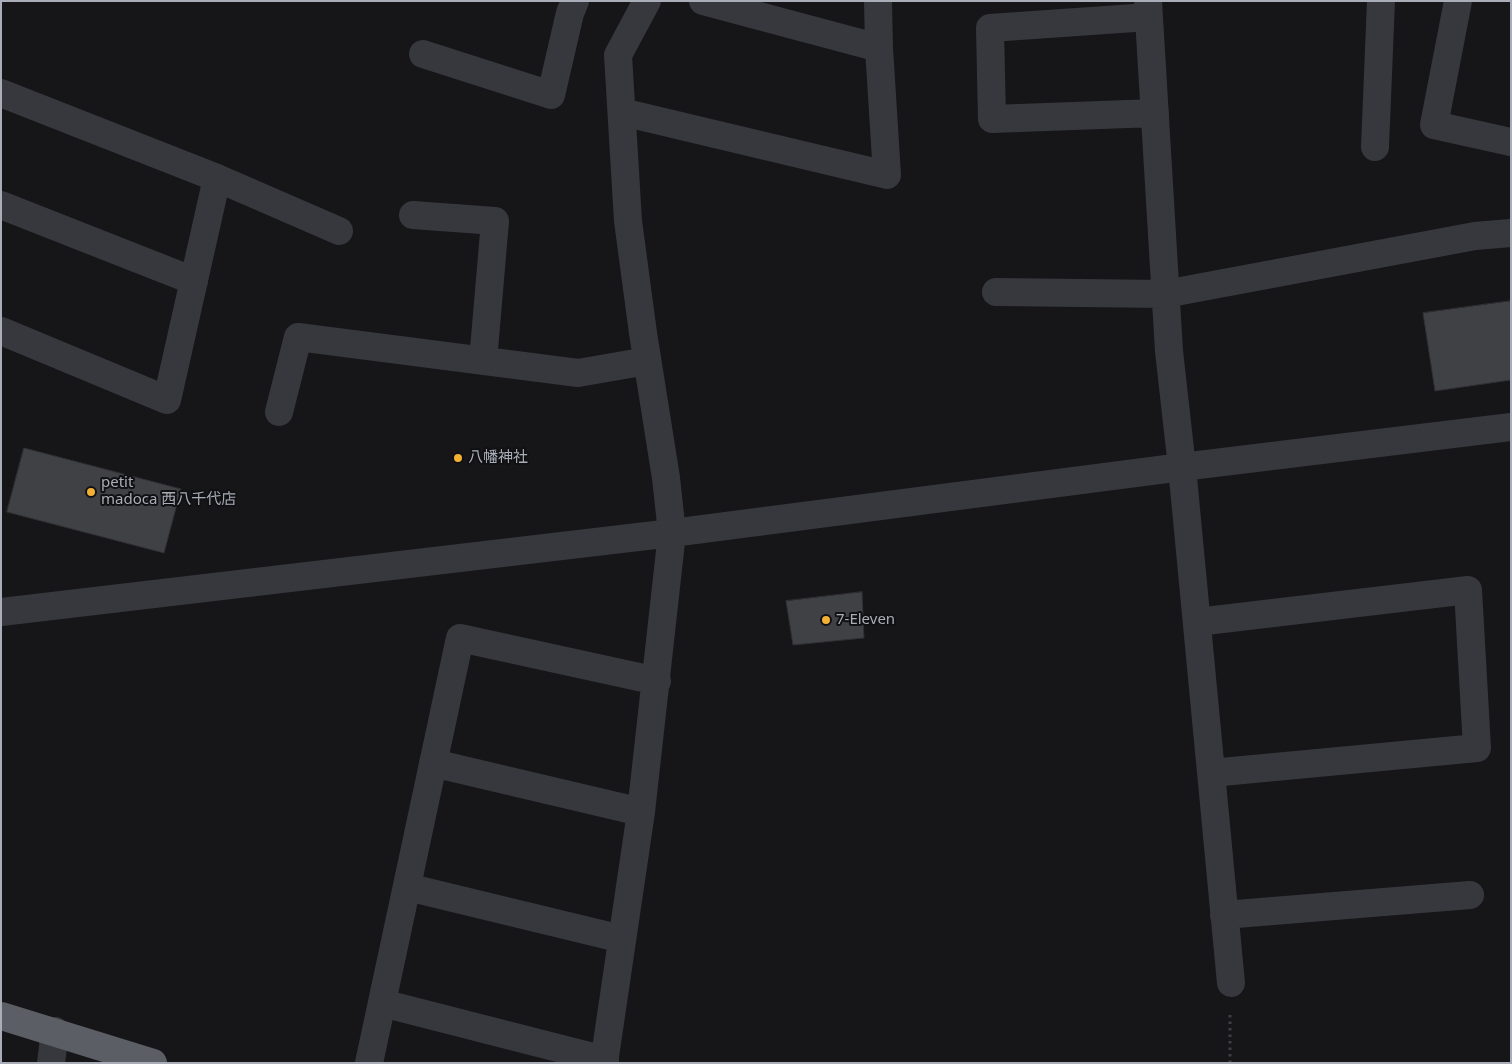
<!DOCTYPE html>
<meta charset="utf-8">
<style>
body{margin:0}
#map{position:relative;width:1512px;height:1064px;overflow:hidden;background:#161618;font-family:"Noto Sans",sans-serif}
canvas{display:block}
.frame{position:absolute;inset:0;border:2px solid #a8adb8;pointer-events:none}
</style>
<div id="map">
<canvas width="1512" height="1064"></canvas>
<div class="frame"></div>
</div>
<script>
const ctx = document.querySelector('canvas').getContext('2d');
ctx.lineJoin = 'round';
function paint(path, color) { ctx.fillStyle = color; ctx.fill(path, 'evenodd'); }
function stroke(path, color, width, dash) { ctx.strokeStyle = color; ctx.lineWidth = width; ctx.lineCap = dash ? 'butt' : 'round'; ctx.setLineDash(dash || []); ctx.stroke(path); }
function write(font, color, halo, rows, align = 'center') {
  ctx.font = font + ' "Noto Sans","Noto Sans JP",sans-serif'; ctx.lineWidth = 4; ctx.setLineDash([]); ctx.textBaseline = 'middle'; ctx.strokeStyle = halo; ctx.fillStyle = color; for (const [text, x, y, turn = 0] of rows) {
    ctx.save(); ctx.translate(x, y); ctx.rotate((+turn || 0) * Math.PI / 180); ctx.textAlign = isNaN(turn) ? turn : align; if (halo) ctx.strokeText(text, 0, 0); ctx.fillText(text, 0, 0); ctx.restore();
  }
}
const building = new Path2D(`
 M1511,301V380L1435,391L1423,313Z
 M24,448L181,489L164,553L7,512Z
 M862,592L864,638L793,645L786,601Z`);
paint(building, '#404145');
stroke(building, '#303034', 1);
stroke(new Path2D(`
 M1230,1063V1011`), '#3d3f44', 3, [2.5, 4]);
stroke(new Path2D(`
 M703,1L879,48
 M1148,1L1169,351L1182,467L1231,983
 M1458,1L1434,125L1511,142
 M1149,17L990,28L992,119L1155,113
 M423,54L551,95L570,13L575,1
 M1,93L217,178L339,231
 M622,112L887,175L879,48L878,1
 M1375,147L1381,1
 M1,205L194,281
 M413,215L495,221L483,361
 M996,292L1165,294L1475,236L1511,233
 M1,331L167,400L217,178
 M279,412L298,337L578,373L647,361
 M1197,622L1468,590L1477,748L1211,773
 M433,763L641,812
 M407,887L622,939
 M1224,915L1470,895
 M382,1003L605,1060
 M51,1063L55,1031
 M369,1063L460,638L657,681
 M604,1063L641,812L672,533L666,478L643,333L628,221L618,55L647,1`), '#37383d', 28);
stroke(new Path2D(`
 M1,612L672,533L1182,467L1511,427`), '#37383d', 28);
stroke(new Path2D(`
 M1,1016L153,1063`), '#5b5e65', 28);
for (const [x, y, r, color] of [
 [458,458,5,"#f2b134"],
 [91,492,5,"#f2b134"],
 [826,620,5,"#f2b134"]
]) { const dot = new Path2D(); dot.arc(x, y, r, 0, 2 * Math.PI); ctx.fillStyle = color; ctx.fill(dot); stroke(dot, '#111113', 2); }
write('15px', '#a8adb8', '#111113', [
 ["八幡神社",468,458],
 ["petit",101,483],
 ["madoca 西八千代店",101,500],
 ["7-Eleven",836,620]
], 'left');
</script>
